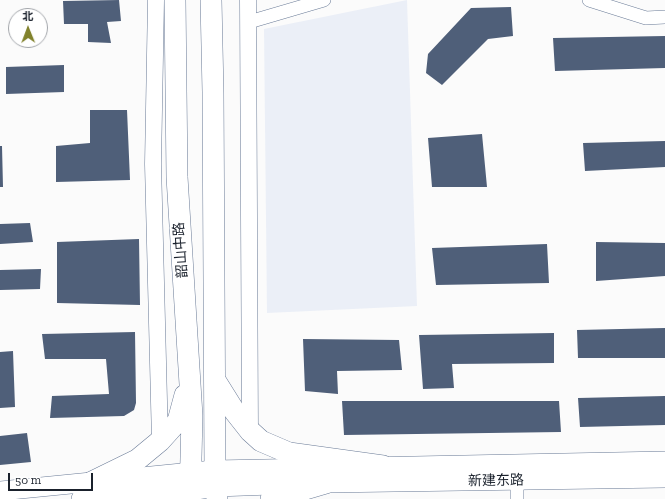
<!DOCTYPE html>
<meta charset="utf-8">
<style>
body{margin:0}
#map{position:relative;width:665px;height:499px;overflow:hidden;background:#fbfbfb;font-family:"Zilla Slab","Noto Sans SC",serif}
canvas{display:block}
.north{position:absolute;left:8px;top:8px;width:40px;height:40px;box-sizing:border-box;background:#fff;border:1px solid #a3a6ab;border-radius:50%;rotate:359deg;font-size:11px;font-weight:700;line-height:16px;text-align:center;color:#1a212c}
.north::after{content:'';display:block;margin:auto;width:14px;height:18px;background:#81822c;clip-path:polygon(50% 0,100% 100%,50% 72%,0 100%)}
.scale{position:absolute;left:8px;top:473px;width:85px;height:18px;box-sizing:border-box;border:2px solid #1a212c;border-top:0;padding-left:5px;font-size:12px;line-height:14px;white-space:nowrap;color:#1a212c;-webkit-text-stroke:3px #fff;paint-order:stroke}
</style>
<div id="map">
<canvas width="665" height="499"></canvas>
<div class="north">北</div>
<div class="scale">50 m</div>
</div>
<script>
const ctx = document.querySelector('canvas').getContext('2d');
ctx.lineJoin = 'round';
function paint(path, color) { ctx.fillStyle = color; ctx.fill(path, 'evenodd'); }
function stroke(path, color, width, dash) { ctx.strokeStyle = color; ctx.lineWidth = width; ctx.lineCap = dash ? 'butt' : 'round'; ctx.setLineDash(dash || []); ctx.stroke(path); }
function write(font, color, halo, rows, align = 'center') {
  ctx.font = font + ' "Zilla Slab","Noto Sans SC",serif'; ctx.lineWidth = 4; ctx.setLineDash([]); ctx.textBaseline = 'middle'; ctx.strokeStyle = halo; ctx.fillStyle = color; for (const [text, x, y, turn = 0] of rows) {
    ctx.save(); ctx.translate(x, y); ctx.rotate((+turn || 0) * Math.PI / 180); ctx.textAlign = isNaN(turn) ? turn : align; if (halo) ctx.strokeText(text, 0, 0); ctx.fillText(text, 0, 0); ctx.restore();
  }
}
paint(new Path2D(`
 M407,0L417,306L267,313L264,29Z`), '#ebeff7');
paint(new Path2D(`
 M119,0L121,21L107,22L111,43L88,42V24H64L63,1Z
 M511,7L513,36L488,39L442,85L426,73L428,54L471,8Z
 M665,36V68L555,71L553,38Z
 M64,65V92L6,94V67Z
 M90,110H127L130,180L56,182V146L90,143Z
 M482,134L487,187H432L428,138Z
 M665,141V167L585,171L583,143Z
 M0,146H2L3,187H0Z
 M30,223L33,242L0,244V224Z
 M139,239L140,305L57,303V242Z
 M596,242L665,243V276L596,281Z
 M547,244L549,283L436,285L432,248Z
 M41,269L40,289L0,290V270Z
 M665,328V358H578L577,330Z
 M135,332L136,403L134,410L124,416L50,418L52,396L109,394L106,359H45L42,334Z
 M554,333V363L452,364L454,388L423,389L419,335Z
 M303,339L399,340L402,370L337,371L338,394L305,391Z
 M13,351L15,407L0,408V352Z
 M665,396V425L580,427L578,398Z
 M342,401H559L561,432L344,435Z
 M27,433L31,462L0,465V436Z`), '#4f5f79');
const minor = new Path2D(`
 M589,0L646,18L665,17
 M249,22L324,0
 M517,480V499`);
const tertiary = new Path2D(`
 M156,0L153,164L160,441
 M248,0L250,431`);
const secondary = new Path2D(`
 M0,491L192,472L215,470L665,461
 M81,499L111,495L190,491L216,487L326,483L665,478`);
const primary = new Path2D(`
 M175,0L177,177L192,416L190,499
 M211,0L213,92L215,470L217,499
 M215,380L235,412L250,431L261,441L289,453L383,466
 M92,482L137,460L160,441L178,421L185,395
 M111,495L124,499
 M271,499L326,483`);
stroke(minor, '#6a7b97', 14);
stroke(tertiary, '#6a7b97', 17);
stroke(secondary, '#6a7b97', 20);
stroke(primary, '#6a7b97', 22);
stroke(minor, '#fff', 13);
stroke(tertiary, '#fff', 16);
stroke(secondary, '#fff', 19);
stroke(primary, '#fff', 21);
write('14px', '#1a212c', '#fff', [
 ["韶山中路",181,250,-94],
 ["新建东路",496,481,-1]
]);
</script>
